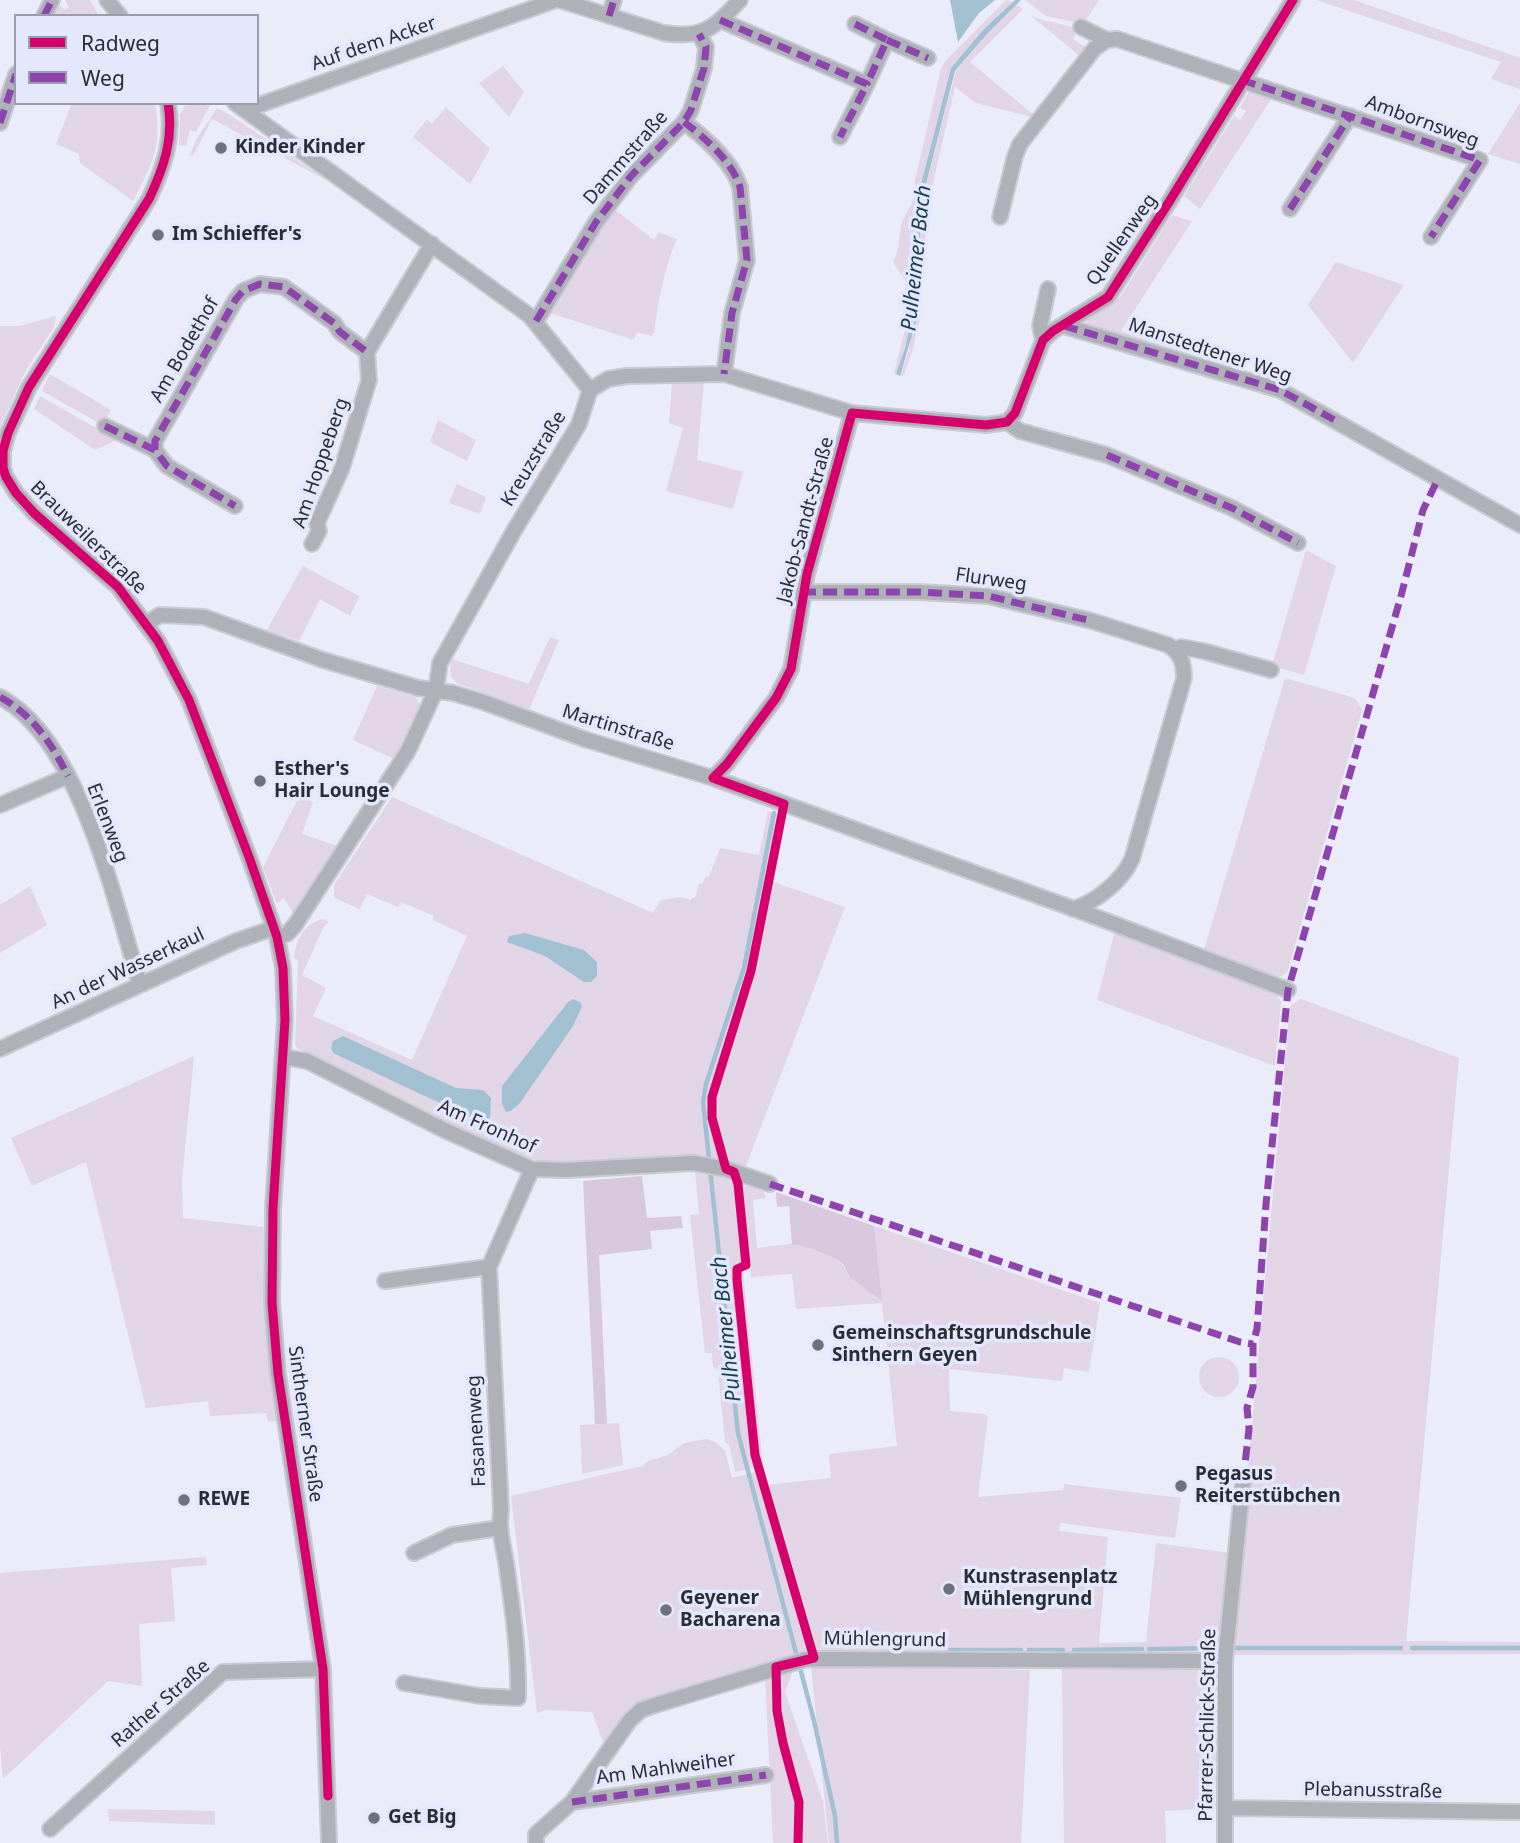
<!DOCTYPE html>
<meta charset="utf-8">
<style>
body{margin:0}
#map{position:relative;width:1520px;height:1843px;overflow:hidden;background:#eaecf9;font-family:"Noto Sans",sans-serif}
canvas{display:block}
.legend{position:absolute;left:14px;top:14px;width:245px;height:91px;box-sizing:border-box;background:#e4e8ff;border:2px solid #9a9dae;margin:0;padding:9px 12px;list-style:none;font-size:21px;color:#2b2d35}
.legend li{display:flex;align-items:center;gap:14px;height:35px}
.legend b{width:35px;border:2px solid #9a9dae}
</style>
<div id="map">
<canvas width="1520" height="1843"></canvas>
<ul class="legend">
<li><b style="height:9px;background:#d6006c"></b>Radweg</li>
<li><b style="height:9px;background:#8e44ad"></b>Weg</li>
</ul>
</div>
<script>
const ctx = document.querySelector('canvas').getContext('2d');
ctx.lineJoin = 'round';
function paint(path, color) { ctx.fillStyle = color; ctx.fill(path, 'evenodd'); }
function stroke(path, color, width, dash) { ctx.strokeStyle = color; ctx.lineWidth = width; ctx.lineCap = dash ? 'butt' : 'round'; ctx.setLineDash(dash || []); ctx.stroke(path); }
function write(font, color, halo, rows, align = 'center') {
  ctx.font = font + ' "Noto Sans",sans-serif'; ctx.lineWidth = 7; ctx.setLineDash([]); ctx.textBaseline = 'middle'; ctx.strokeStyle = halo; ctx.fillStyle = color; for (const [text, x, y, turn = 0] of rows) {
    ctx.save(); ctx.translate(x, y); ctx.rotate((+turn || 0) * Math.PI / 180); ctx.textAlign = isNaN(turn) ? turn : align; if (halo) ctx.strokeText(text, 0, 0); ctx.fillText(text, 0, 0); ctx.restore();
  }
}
paint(new Path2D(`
 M65,0H90L99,16H52L58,6H61L64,10L69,8Z
 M1006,0L1013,2L983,30L951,68L920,188L914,184L941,69L946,60Z
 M1025,0H1099L1083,24L1046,16Z
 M1316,0H1354L1520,58V89L1491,79L1501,62Z
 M1016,5L1023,9L970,62L1034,115L1032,117L976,103L955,87L930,196L924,192L956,71L987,34Z
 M1030,15C1046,23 1063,23 1079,29L1073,39L1085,47L1086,51L1081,57Z
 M503,66L524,92L509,117L479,83Z
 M1251,89L1273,96L1200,209L1184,196L1234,116L1240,120L1246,111L1240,107Z
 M72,103H155C162,149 153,162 133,201L80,163L79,154L56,144Z
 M186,103H211L196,132L190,130L186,146L179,145L180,115Z
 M1520,103V164L1488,154Z
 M446,107L490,149L470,184L413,137L427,119L432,124Z
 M217,108L230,115L328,181L212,119L193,156L190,155L196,140Z
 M916,189L919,191L912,317L905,348L896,374L894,373L908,318L903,316L906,281L893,262C900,249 898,241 901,227C903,214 914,206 916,189Z
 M924,195L928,198L920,318L912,352L904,375L900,376L909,350Z
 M613,208L654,240L659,232L677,239C664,268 658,302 654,333L652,336L637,332L634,340L550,313L587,243Z
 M1172,215L1192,221L1121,331L1152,342L1149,344L1086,325L1087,319L1121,296Z
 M1336,262L1404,285L1353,363L1308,305Z
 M56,316L54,327L26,370L0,427V326H20Z
 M50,374L111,410L105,421L97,422L42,391Z
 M704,381L697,460L743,472L733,509L666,491L683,428L669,423L672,382Z
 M40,396L96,428L104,427L123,437L95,450L34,409Z
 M438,420L476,440L467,461L430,442Z
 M457,484L486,497L480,514L449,503Z
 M1306,550L1336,566L1304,675L1272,666Z
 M303,566L359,596L350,616L320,599L299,641L267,630Z
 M550,637L559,640L529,709L459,684C448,678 449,669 452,659L529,684Z
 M1285,678L1355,698L1362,710L1287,973L1275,979L1203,953Z
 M377,686L415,697L420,704L402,746L394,759L353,740Z
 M299,797L313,802L302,834L337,846L293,913L284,898L277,904L263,867Z
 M392,797L653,913L661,900L680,897L691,900L692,898H695L699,883L702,884L706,876L709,877L720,848L759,855L768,811L778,814L779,818L751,964L709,1098V1117L719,1163H544L478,1139L297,1048L295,1044L298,960L294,958C296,940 304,923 323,919L329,922L324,926L302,975L326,988L313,1016L412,1060L467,936L433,920L434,916L401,902L398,907L367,894L360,909L334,898V885Z
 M771,881L845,907L744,1171L728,1166L719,1139L713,1103L752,979Z
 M30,886L47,925L0,953V905Z
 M1115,931L1273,989L1281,1002L1275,1066L1097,1000Z
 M1301,999L1459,1058L1406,1641L1520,1642V1654L1231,1655L1290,1006Z
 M194,1056L182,1180L183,1218L263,1227L266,1315L279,1421L268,1422L266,1413L210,1416L208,1401L146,1408L86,1162L32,1186L11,1138Z
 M695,1170L724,1174L734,1184L765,1485L831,1478L829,1454L897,1446L882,1303L796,1309L792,1274L751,1277L743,1191L746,1183L761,1186L766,1198L753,1200L757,1248L798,1243L829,1255L843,1265L849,1277L863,1285L881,1302L874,1226L1100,1303L1089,1372L1064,1368L1062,1381L949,1369L950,1411L983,1414L988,1416L978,1497L1063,1490L1064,1484L1181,1498L1175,1538L1060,1523L1059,1531L1108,1537L1099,1643L1146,1642L1156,1543L1230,1553L1221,1655L815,1653L816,1650H807V1653L633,1709L603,1742L592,1712L545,1710L537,1713L511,1496L642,1466L648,1461L668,1455L684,1443L707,1439L717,1443L725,1451L732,1478L755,1472L753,1468L735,1472L729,1445L725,1442L718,1371L713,1366L712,1353H705L690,1215L699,1214Z
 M1199 1377a20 20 0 1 1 40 0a20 20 0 1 1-40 0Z
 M619,1423L623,1465L582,1474L580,1425Z
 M206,1557L207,1565L171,1568L175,1621L139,1624L142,1686L108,1681L3,1779L0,1745V1573Z
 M811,1666L1030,1670L1021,1843H829Z
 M1212,1667L1219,1679V1808L1165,1811L1166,1843H1064L1062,1668Z
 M794,1668L785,1692L823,1801L828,1843H773L765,1676Z
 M108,1809L215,1811V1825L109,1821Z`), '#e1d5e6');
paint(new Path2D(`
 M642,1176L647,1218L681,1216L683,1228L650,1231L652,1249L599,1255L607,1424H595L583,1181Z
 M776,1192L874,1226L882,1302C872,1293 862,1286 851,1278C847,1275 847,1269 843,1264C836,1257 801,1243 792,1245L789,1206L777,1207Z`), '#d8c8de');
paint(new Path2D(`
 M950,0H995L979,13L958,42Z
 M1015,0H1021L987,34L955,71L924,192L921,212L917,318L900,376L896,374L905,348L912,317L920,188L951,68L983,30Z
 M525,933L584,950L597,962V976L591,982H584L545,956L507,942L509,936Z
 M573,999L580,1002L582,1006L573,1026L520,1103L511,1111L506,1112L502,1104V1086L568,1002Z
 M343,1036L456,1088L483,1090L491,1098L490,1118L483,1121L474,1119L333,1053L331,1048L333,1041Z`), '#a1c1d2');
stroke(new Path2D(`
 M774,813L744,968L706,1084L703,1102L738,1433L814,1721L835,1816L837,1843
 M1231,1648H1401
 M1412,1648H1520
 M1149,1649L1221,1648
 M950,1650H1021
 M1029,1650H1063
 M1074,1650L1142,1649`), '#a1c1d2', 4.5);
const minor = new Path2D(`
 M107,0L120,16
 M559,0L664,33C703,39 714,28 740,0
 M44,16L52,0
 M609,16L614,0
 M720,20L867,84L840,137
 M855,24L887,40L867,84
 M1081,27L1107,40
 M887,40L928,58
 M168,103C174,139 164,167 149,199L29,387L8,433L3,451V468L6,477L16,493L34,513L118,587L158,641L189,700L249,857L277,937L283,968L285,1020L273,1208L272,1303L278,1374L323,1669L329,1843
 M235,103L530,316L590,390
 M245,110L556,0
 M684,122C705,138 732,161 740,187L747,260L732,313L724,374
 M0,123L16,74
 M1290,209L1350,116
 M1000,217L1015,156L1020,144L1095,48L1107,40L1117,39L1480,160L1431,237
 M536,321L596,222L631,176L684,122L691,110L704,68L706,47L699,34
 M1064,326L1280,390L1520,525
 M1043,340L1040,326L1048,289
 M590,390L608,379L627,376L724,374L852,413L986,425L1007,422L1015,413L1043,340L1053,331L1108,297L1169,202L1293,0
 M1007,422L1020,431L1107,455L1232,508L1298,543
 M105,426L155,450L167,466L235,506
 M155,450V441L236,299L243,291L260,284L284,287L334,323L340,332L367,352
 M312,544L319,531L317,523L342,468L369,380L367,352L432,244
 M802,592H919L988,596L1092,621L1168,645C1181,653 1184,664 1184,678L1132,859C1122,881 1096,902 1073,909
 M147,623L160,615L204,617L323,660L418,688L453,693L483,702L587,740L713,778L1088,914L1288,990
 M1177,651L1181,647L1203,651L1271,670
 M0,697C80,739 115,903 140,985
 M713,778L727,764L776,698L791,669L807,574L852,413
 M0,805L68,776
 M277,937L287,934L295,925L408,751L436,690L440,663L515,529L579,424L590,390
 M0,1049L236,941L274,928
 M284,1057L307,1061L444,1130L532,1169L566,1170L693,1163L726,1169L770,1184
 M385,1281L489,1267
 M414,1553L452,1535L499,1528
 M404,1683L480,1696L518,1698C519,1654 513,1612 507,1569C504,1548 498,1531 501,1510L489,1267L532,1169
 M572,1802L766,1775
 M1225,1808L1520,1812
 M50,1829L223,1672L323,1669
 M536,1843V1834L572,1802L630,1720L641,1710L652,1706L807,1659L1225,1661
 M1225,1843V1661L1243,1481`);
stroke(minor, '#c9cad4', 18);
stroke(minor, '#aeb1b8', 14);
stroke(new Path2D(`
 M44,16L52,0
 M609,16L614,0
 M720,20L867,84L840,137
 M855,24L887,40L867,84
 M887,40L928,58
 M1242,80L1480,160L1431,237
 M684,122C705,138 732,161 740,187L747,260L732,313L724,374
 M0,123L16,74
 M1290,209L1350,116
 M536,321L596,222L631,176L684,122L691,110L704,68L706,47L699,34
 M1064,326L1280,390L1340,423
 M105,426L155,450L167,466L235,506
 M155,450V441L236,299L243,291L260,284L284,287L334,323L340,332L367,352
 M1107,455L1232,508L1298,543
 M802,592H919L988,596L1092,621
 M0,697C32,714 52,744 68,776
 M770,1184L1240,1342L1253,1344
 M1243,1481L1249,1429L1247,1408L1253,1387V1344L1257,1329L1266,1204L1288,990L1401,596L1423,510L1438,479
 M572,1802L766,1775`), '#8e44ad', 7, [14, 7]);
stroke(new Path2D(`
 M168,103C174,139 164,167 149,199L29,387L8,433L3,451V468L6,477L16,493L34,513L118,587L158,641L189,700L249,857L277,937L283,968L285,1020L273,1208L272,1303L278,1374L323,1669L328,1796
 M798,1843L799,1802L783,1743L777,1711L776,1667L814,1658L755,1455L737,1280V1269L746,1265L738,1184L734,1172L726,1169L712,1118V1097L751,971L784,804L713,778L727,764L776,698L791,669L807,574L852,413L986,425L1007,422L1015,413L1043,340L1053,331L1108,297L1169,202L1293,0`), '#d6006c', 9);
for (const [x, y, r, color] of [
 [221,148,7,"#6e707a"],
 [158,235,7,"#6e707a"],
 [260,781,7,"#6e707a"],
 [818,1345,7,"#6e707a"],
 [1181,1486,7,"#6e707a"],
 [184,1500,7,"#6e707a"],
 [949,1589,7,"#6e707a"],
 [666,1610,7,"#6e707a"],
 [374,1818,7,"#6e707a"]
]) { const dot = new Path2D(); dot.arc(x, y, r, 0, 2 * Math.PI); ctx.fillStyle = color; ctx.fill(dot); stroke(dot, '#e4e8ff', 2.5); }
write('19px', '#2b2d35', '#e4e8ff', [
 ["Auf dem Acker",374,44,-19],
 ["Ambornsweg",1422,122,20],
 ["Dammstraße",626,158,-49],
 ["Quellenweg",1122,240,-55],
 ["Am Bodethof",185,350,-60],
 ["Manstedtener Weg",1210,351,18],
 ["Kreuzstraße",534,459,-59],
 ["Am Hoppeberg",321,463,-71],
 ["Jakob-Sandt-Straße",806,520,-75],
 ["Brauweilerstraße",88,538,44],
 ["Flurweg",991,580,8],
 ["Martinstraße",618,728,17],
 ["Erlenweg",107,823,69],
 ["An der Wasserkaul",128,969,-25],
 ["Am Fronhof",487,1127,24],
 ["Sintherner Straße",305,1424,82],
 ["Fasanenweg",477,1431,-93],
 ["Mühlengrund",885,1640,1],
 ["Rather Straße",161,1704,-41],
 ["Pfarrer-Schlick-Straße",1208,1725,-89],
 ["Am Mahlweiher",666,1769,-8],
 ["Plebanusstraße",1373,1791,1]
]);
write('bold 19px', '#2b2d35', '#e4e8ff', [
 ["Kinder Kinder",235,148],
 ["Im Schieffer's",172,235],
 ["Esther's",274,770],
 ["Hair Lounge",274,792],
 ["Gemeinschaftsgrundschule",832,1334],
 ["Sinthern Geyen",832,1356],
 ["Pegasus",1195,1475],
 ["Reiterstübchen",1195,1497],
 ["REWE",198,1500],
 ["Kunstrasenplatz",963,1578],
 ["Mühlengrund",963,1600],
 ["Geyener",680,1599],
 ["Bacharena",680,1621],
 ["Get Big",388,1818]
], 'left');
write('italic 21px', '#173f4d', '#e4e8ff', [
 ["Pulheimer Bach",917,258,-84],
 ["Pulheimer Bach",727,1329,-96]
]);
</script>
